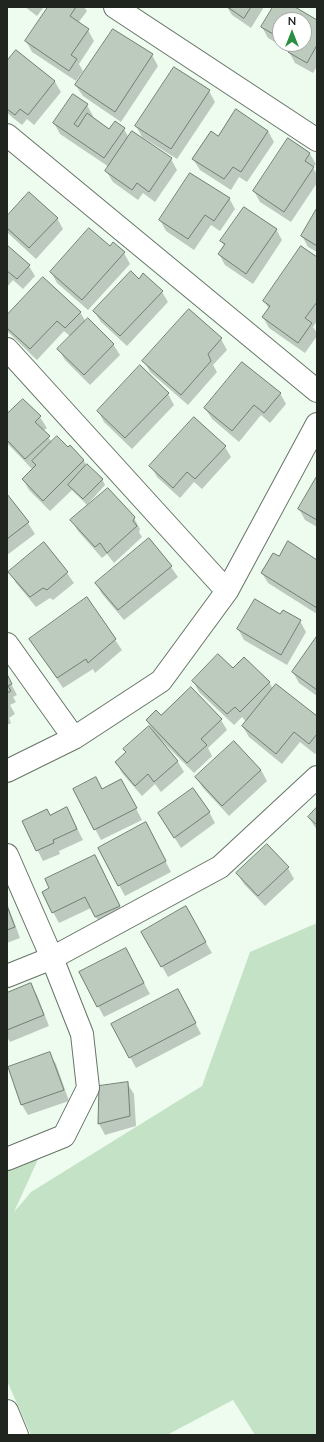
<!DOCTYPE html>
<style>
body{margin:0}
#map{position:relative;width:324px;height:1442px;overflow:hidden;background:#edfcee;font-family:Lato,sans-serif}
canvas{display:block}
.frame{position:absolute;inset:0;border:8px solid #202520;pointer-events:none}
.north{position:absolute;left:272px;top:12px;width:40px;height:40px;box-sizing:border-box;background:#fff;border:1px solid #a6a8a6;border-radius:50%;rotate:0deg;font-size:11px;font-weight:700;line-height:16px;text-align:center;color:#202520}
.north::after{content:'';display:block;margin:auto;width:14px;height:18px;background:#2c8e42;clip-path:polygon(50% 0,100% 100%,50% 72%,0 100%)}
</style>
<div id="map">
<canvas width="324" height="1442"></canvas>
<div class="frame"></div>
<div class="north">N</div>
</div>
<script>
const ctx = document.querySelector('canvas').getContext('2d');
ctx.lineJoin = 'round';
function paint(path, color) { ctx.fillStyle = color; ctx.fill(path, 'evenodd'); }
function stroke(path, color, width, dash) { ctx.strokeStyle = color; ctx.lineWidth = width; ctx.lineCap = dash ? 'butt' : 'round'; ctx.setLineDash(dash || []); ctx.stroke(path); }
paint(new Path2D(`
 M317,923V1435H255L233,1400L167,1435H31L7,1381V1171L40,1155L14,1212L31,1192L202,1086L250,952Z`), '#c4e3c6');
paint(new Path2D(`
 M25,7H44L37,16Z
 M49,7H84L87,11L78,23L88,30L94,41L79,64L83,71L76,81L32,52L26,41Z
 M227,7H264L251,28L232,15Z
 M274,7H293L317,21V66L313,73L295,63L289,52L290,51L268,38L262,27ZM280,20H304V44H280Z
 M16,51L55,82L61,92L34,125L27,119L22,125L7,113V63Z
 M152,55L158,66L121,122L83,96L76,86Z
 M209,91L215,102L177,159L142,137L136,126Z
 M87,105L93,116L92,118L109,130L124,129L129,138L171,159L177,170L155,202L143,193L138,200L113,182L106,171L109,167L60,134L54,123Z
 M236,110L268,131L274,142L247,182L239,177L231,190L200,170L193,159L219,137Z
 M310,154L316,164L313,168L317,174V183L291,222L260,202L254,191Z
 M229,198L235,209L220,231L211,225L194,250L166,231L160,220Z
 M317,210V252L308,247L302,236Z
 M7,217L57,218L63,229L36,259L8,233L7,231Z
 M276,229L282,240L253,284L225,265L219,254L225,247L221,241Z
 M7,247L29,266L35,276L23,289L13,280L7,287Z
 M110,247L124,253L130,264L88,310L57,283L51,272Z
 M317,259V321L313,327L317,333V336L305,353L269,328L263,317L269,309L264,301Z
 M139,280L162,292L168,302L127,346L101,322L94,311Z
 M189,311L221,339L227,350L213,365L217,372L188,405L150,372L144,361Z
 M80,312L86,322L113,344L120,355L90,385L65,360L59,350L71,337L64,331L37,360L7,331V316Z
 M280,393L286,404L270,423L261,415L239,442L212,419L205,408Z
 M168,394L174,405L132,449L104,422L98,411Z
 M23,400L40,417L47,428L43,431L52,442L68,449L70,447L84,461L87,466L102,479L105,485L87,505L72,490L50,511L29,490L23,479L33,470L7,443V416Z
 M225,447L231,457L202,489L194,482L180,498L157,477L151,466Z
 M317,477V527L305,520L299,509Z
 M7,495L28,523L35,534L7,555Z
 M134,518L140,529L139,532L142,537L114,563L107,554L102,558L78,531L72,521Z
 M149,540L171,567L178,577L124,620L102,594L96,583Z
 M44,544L67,573L74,583L53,600L50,598L36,607L16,583L10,572Z
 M279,557L317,561V614L268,583L262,573Z
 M87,599L122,650L95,673L93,669L63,688L31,640Z
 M280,615L300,621L306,632L287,665L244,640L238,629Z
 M317,637V696L299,683L293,672Z
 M233,670L269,682L273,689L317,718V752L315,754L300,742L282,764L249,737L243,727L246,722L242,717L234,725L199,692L193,681Z
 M7,676L17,695L13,697L16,702L10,705L15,714L9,718L11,723L7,725Z
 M221,720L227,730L208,748L212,756L194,773L159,738L158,739L178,762L184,772L161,792L155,784L142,796L122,773L116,762L154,732L147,721Z
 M261,770L267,781L229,816L203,788L196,777Z
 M74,789L127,791L142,820L101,840Z
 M67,808L83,840L59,851L60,854L43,861L23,822L50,816Z
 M317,808V830L309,818Z
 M209,812L215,823L181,848L166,824Z
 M152,835L171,872L125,896L119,885Z
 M101,867L125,917L102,928L91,908L59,923L53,912Z
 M288,868L294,879L265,906L244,884L237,873Z
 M7,903L20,938L7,943Z
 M186,908L212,953L168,977L143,932Z
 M126,949L150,994L104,1017L98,1006Z
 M31,985L37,995L49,1026L10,1042L7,1037V994Z
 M184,1001L201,1034L136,1068L112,1024Z
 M49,1053L56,1064L69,1101L28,1115L22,1105L9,1068Z
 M127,1083L134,1094L136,1126L105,1135L99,1124L100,1087Z`), '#0003');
const building = new Path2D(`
 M48,7H76L70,16L89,29L71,55L77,59L69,71L25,41Z
 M228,7H251L244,18Z
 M273,7H295L317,20V45L307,63L288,52L292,46L289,44H304V20H280V38L261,27Z
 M113,29L153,54L115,112L75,85Z
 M16,50L55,81L28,115L20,109L15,115L7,109V61Z
 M174,67L210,90L171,149L135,126Z
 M73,94L88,104L74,124L78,127L87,113L109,129L115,121L125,128L104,158L53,123Z
 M236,109L268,131L241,172L233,167L224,179L192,159L211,131L218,136Z
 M132,131L172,158L149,192L137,183L132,190L105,171Z
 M288,138L310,153L305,161L314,167L284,212L253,191Z
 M190,173L230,198L214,221L205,215L188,239L159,220Z
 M29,192L58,218L29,248L7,228V216Z
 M244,207L277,229L246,274L218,254L225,244L220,241Z
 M317,208V246L301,236Z
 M89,228L110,246L113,242L125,252L82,300L50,272Z
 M7,245L30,265L17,279L7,271Z
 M301,246L317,257V302L305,318L312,323L298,343L262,317L270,306L263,301Z
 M131,271L139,279L143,273L163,291L120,336L93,311Z
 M43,277L81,312L65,328L57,321L30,349L7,328V315Z
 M189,309L222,338L208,354L211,361L181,395L142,361Z
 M88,318L114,344L84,375L57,349Z
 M242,362L281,393L264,413L254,405L232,431L204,408Z
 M140,365L169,393L125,438L97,411Z
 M23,399L41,416L35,422L50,436L25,459L7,440V414Z
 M194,417L226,446L195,479L187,472L173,488L149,466Z
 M57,436L68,447L70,445L84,460L43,501L22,479L36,465L32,461Z
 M87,464L103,479L83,499L68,485Z
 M317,476V520L298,509Z
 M108,488L135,517L133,521L137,526L107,553L100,543L95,547L70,520Z
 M7,494L29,522L7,539Z
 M149,538L172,566L118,610L95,583Z
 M288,541L317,560V608L261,573L273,553L279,556Z
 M44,542L68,572L47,590L43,588L30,597L8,572Z
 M87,597L116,639L88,663L86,659L57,678L29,639Z
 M255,599L280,614L283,610L301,620L281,655L237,629Z
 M317,636V690L292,672Z
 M218,654L233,668L244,657L270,682L240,712L235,707L227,714L192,681Z
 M7,674L12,684L8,686L11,691L7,693Z
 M276,684L317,716V734L309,744L294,732L276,754L242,726Z
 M191,687L222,719L201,739L207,745L187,763L146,720L156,710L161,715Z
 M149,726L178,761L154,782L148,774L135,786L115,762L126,752L123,749Z
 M234,741L261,770L222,806L195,777Z
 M96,777L102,789L121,779L137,808L94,830L73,789Z
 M193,788L210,812L174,838L158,813Z
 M67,807L77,829L53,840L54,843L36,851L22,821L47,809L50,815Z
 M317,807V825L308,817Z
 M146,822L166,861L118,886L98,848Z
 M267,844L289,867L258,896L236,873Z
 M95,855L120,906L95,917L85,897L52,913L42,892L49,888L45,879Z
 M7,906L15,927L7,930Z
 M186,906L206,942L161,967L141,932Z
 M126,948L144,983L97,1007L79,972Z
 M31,983L44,1015L7,1030V993Z
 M178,989L196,1023L129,1058L111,1024Z
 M50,1052L64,1090L21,1105L8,1067Z
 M128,1082L130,1116L98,1124L99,1086Z`);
paint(building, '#bccbbd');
stroke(building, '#717e72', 1);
const minor = new Path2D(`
 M115,7L317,140
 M7,135L317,391
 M7,349L227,591
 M7,644L74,738
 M7,771L74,738L161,681L227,591L317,424
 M7,855L52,958L82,1034L88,1088L64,1136L7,1159
 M7,976L52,958L220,867L317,777
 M7,1411L17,1435`);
stroke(minor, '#677468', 24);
stroke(minor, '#fff', 22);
</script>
